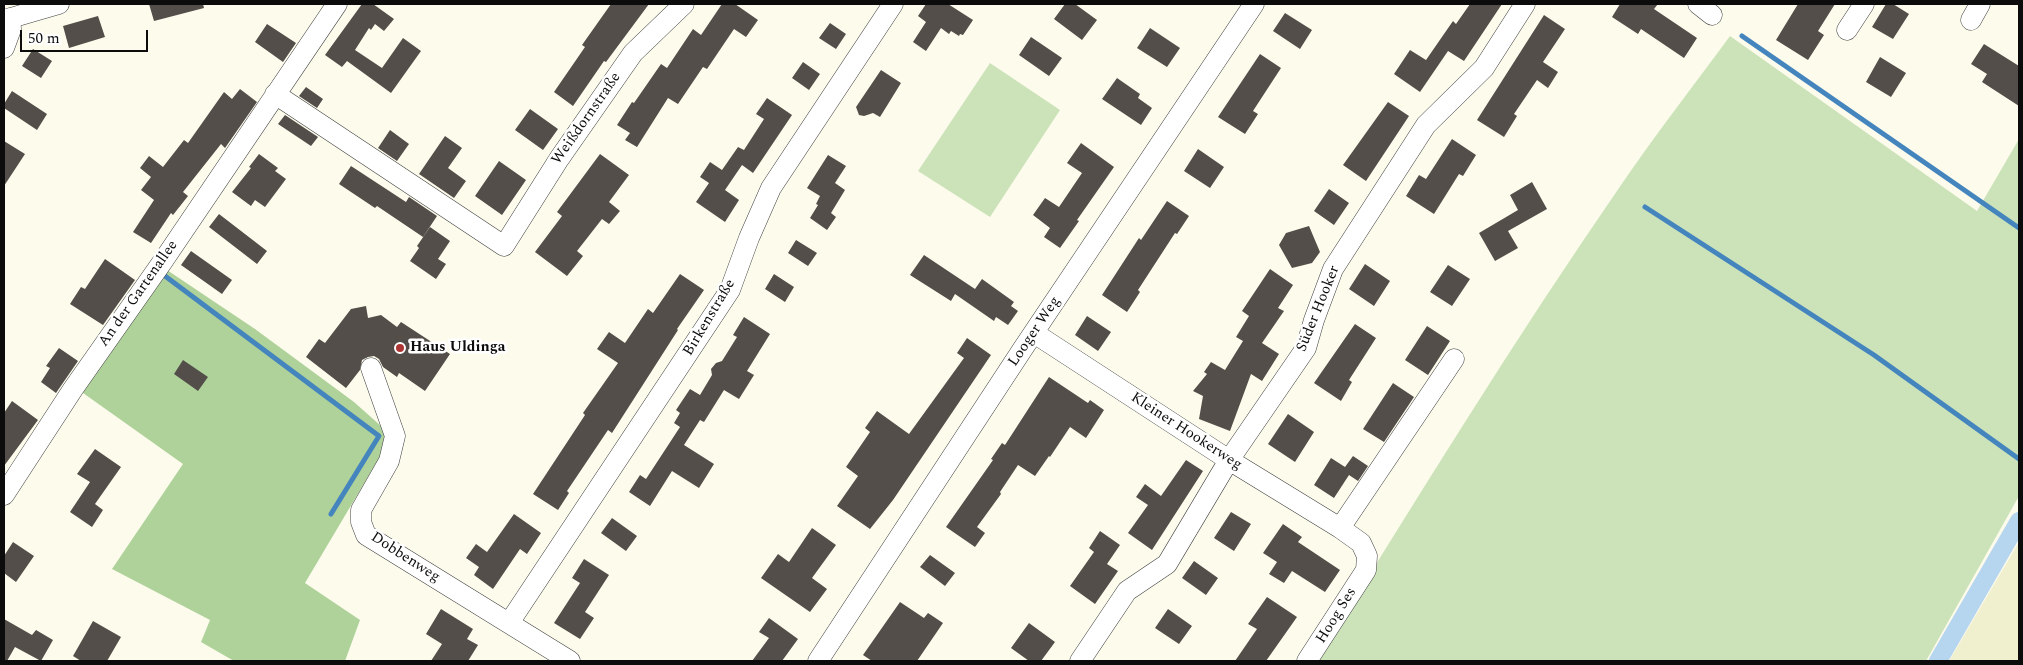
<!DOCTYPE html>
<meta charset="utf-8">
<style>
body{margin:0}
#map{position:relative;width:2023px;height:665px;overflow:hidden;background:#fdfbec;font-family:Spectral,serif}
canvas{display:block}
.frame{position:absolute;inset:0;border:5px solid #0c0c0c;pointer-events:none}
.scale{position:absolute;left:20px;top:30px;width:128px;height:22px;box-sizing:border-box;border:2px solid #0c0c0c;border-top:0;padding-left:6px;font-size:15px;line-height:18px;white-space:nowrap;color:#0c0c0c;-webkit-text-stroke:4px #fff;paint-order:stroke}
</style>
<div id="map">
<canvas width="2023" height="665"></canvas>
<div class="frame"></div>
<div class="scale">50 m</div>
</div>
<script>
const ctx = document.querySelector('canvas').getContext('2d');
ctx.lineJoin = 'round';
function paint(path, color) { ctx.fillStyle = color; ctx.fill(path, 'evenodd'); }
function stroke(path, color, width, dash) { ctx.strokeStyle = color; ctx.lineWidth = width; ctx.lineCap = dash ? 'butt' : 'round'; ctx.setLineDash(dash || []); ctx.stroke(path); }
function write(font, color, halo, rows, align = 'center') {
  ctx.font = font + ' Spectral,serif'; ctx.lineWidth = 5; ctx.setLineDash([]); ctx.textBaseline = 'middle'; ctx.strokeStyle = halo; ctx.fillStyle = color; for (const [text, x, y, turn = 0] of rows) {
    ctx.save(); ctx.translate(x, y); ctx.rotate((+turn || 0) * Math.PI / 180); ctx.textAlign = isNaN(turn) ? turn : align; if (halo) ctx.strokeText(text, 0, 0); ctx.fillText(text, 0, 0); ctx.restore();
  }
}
paint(new Path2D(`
 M2019,542V661H1949Z`), '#f0f0cf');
paint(new Path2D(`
 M1730,36L1977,211L2019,139V496L1926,661H1316C1415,501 1514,340 1621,185C1656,134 1694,85 1730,36Z
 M990,63L1060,110L990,217L918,171Z`), '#cce3ba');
paint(new Path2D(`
 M164,268L255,329L354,402L381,426L388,443L305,583L360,620L345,661H234L201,642L210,620L112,569L183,464L76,388Z`), '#afd29b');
stroke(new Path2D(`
 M1742,36L2019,228
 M1645,207L1874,355L2019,459
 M165,276L379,436L331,514`), '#4585be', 5);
stroke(new Path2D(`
 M1938,661L2019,521`), '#b6d5ef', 18);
paint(new Path2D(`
 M149,4H203L204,8L154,21Z
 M362,4H373L394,19L384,31L375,24L371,30L369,28L355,50L382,68L403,38L421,51L391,93L347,61L342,67L325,55Z
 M611,4H649L606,62L604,61L573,106L554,92L585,47L582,45Z
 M722,4H735L758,20L746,37L734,29L707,69L703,67L678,104L668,98L637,147L625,140L630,133L617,125L632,102L634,103L661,64L667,68L693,29L701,35Z
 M926,4H948L973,20L963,35L960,34L959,36L951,31L949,34L941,28L926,51L913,42L926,22L918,16Z
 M1065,4H1075L1097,20L1082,40L1054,19Z
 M1470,4H1502L1464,61L1448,51L1420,92L1394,74L1410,50L1426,60L1453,21L1456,24Z
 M1620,4H1658L1654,9L1697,38L1684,58L1641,29L1638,34L1612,17Z
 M1798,4H1835L1818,31L1824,35L1808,60L1776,40Z
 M1886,4H1893L1909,14L1893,39L1872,27Z
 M1285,13L1312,30L1300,49L1273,31Z
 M1544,15L1565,29L1543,62L1558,72L1548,88L1537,80L1514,114L1517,116L1504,137L1477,120Z
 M98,16L105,37L69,48L63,26Z
 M830,23L846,34L836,49L819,38Z
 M267,24L296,43L283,62L255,42Z
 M1150,28L1180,48L1167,67L1137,48Z
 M1031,37L1062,58L1049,76L1019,55Z
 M1984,44L2019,66V106L1982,82L1987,74L1971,64Z
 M33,49L52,61L41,78L22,66Z
 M1260,54L1281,68L1253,111L1258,114L1245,134L1218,117Z
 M1880,57L1906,73L1891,97L1866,82Z
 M803,62L820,74L809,90L792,78Z
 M881,70L901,83L880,117L873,113L864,116L859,115L856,107Z
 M1117,78L1140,94L1138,98L1152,108L1141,125L1102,99Z
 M306,87L323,99L317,108L299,96Z
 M240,89L257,102L225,148L221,144L183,192L188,196L173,215L171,213L151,243L133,232L154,200L141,190L151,177L140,168L149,156L163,167L184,140L188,143L224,92L232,99Z
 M12,91L47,114L37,130L4,108V104Z
 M767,98L792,115L753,173L742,165L725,190L739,200L725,222L696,202L709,183L700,177L710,162L722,170L738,147L744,150L764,119L756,114Z
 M1388,102L1409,116L1366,181L1343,165Z
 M530,109L558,129L543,150L515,130Z
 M285,115L318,137L311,146L278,124Z
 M390,130L409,144L397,161L378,148Z
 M445,136L462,148L448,168L466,181L454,198L419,174Z
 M1452,139L1476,155L1463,176L1459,174L1434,214L1406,196L1419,175L1426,179Z
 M4,141L25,154L4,186Z
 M1081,143L1114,167L1077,220L1079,221L1060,248L1044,237L1050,228L1033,215L1045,198L1059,207L1082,173L1067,163Z
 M1198,149L1224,167L1210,188L1184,171Z
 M259,154L278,168L275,171L286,179L265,207L255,200L251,206L232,192L251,168L249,167Z
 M600,154L629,175L609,202L620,211L609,224L602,219L577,251L583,256L567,276L535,252L562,216L557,212Z
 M828,155L846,166L835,183L845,190L831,213L836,217L827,230L810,218L818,205L816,204L820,196L807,188Z
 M499,161L526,180L502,215L475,196Z
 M351,166L406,202L409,197L437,216L423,237L377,206L375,208L339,184Z
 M1532,182L1547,209L1508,231L1518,248L1495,261L1479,233L1518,210L1510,195Z
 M1329,189L1349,203L1334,225L1314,211Z
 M1167,201L1189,216L1177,234L1175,233L1138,290L1140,292L1127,312L1102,295L1139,238L1141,240Z
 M219,214L267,251L257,264L209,227Z
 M1309,226L1320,252L1312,263L1292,268L1279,245L1286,233Z
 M430,227L450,241L438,259L446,264L436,279L410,261L419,248L417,246Z
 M796,240L817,253L808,266L788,253Z
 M191,251L232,280L222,294L181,265Z
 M924,255L975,289L982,279L1014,302L1011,306L1018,311L1008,325L996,317L994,321L955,294L951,301L910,275Z
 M105,259L135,280L103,325L70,304L81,287L85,289Z
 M1365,264L1390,281L1374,306L1349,289Z
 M1448,265L1470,279L1452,306L1430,292Z
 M1270,269L1293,285L1278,308L1284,311L1262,343L1279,354L1262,381L1251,374L1230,431L1199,419L1203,396L1193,391L1207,374L1204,372L1211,362L1225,370L1243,341L1236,337L1249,316L1242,311Z
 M680,274L704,290L677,329L678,330L612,433L608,430L567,491L569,493L558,510L533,494L585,415L583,413L618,363L597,349L609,332L625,343L648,309L653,313Z
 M774,274L794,287L785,302L765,289Z
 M366,306L368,318L381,315L397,327L401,322L450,354L425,391L399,373L397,377L383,367L379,359L374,356L368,357L362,360L360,370L346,388L306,357L319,339L325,343L351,309Z
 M1087,316L1111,332L1098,351L1075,335Z
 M744,317L770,334L747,371L754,375L739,399L724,390L704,422L700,420L684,445L714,464L699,488L672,471L650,506L629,492L640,475L646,479L680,427L674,423L680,413L676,410L690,389L700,395L712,375L711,369L716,363L722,361L737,337L733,335Z
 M1355,324L1376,338L1349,380L1352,382L1341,401L1314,383Z
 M1427,326L1450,341L1428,375L1405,360Z
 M967,338L991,355L893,500L870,529L837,506L858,476L846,467L870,432L865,428L877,411L909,434L964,358L957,353Z
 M59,348L78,361L56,393L41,382L50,368L46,366Z
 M183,360L208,377L198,391L174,374Z
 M1049,377L1088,403L1090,400L1104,410L1086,438L1070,427L1050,457L1049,456L1035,476L1018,465L1000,492L1001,494L977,527L985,533L975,547L946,527L993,460L991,459L1002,443L1005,445Z
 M1393,383L1414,397L1384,442L1363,429Z
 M12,401L38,420L4,466V413Z
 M1288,414L1314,432L1295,462L1268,444Z
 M95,449L121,467L95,504L103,510L92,527L70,512L90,482L77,474Z
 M1353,456L1368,466L1358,481L1349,475L1334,498L1314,485L1331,458L1345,467Z
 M1186,460L1203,471L1152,550L1128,533L1148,505L1136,497L1145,484L1161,496Z
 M1231,512L1251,524L1234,551L1214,538Z
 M514,514L541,533L527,554L520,549L493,589L474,575L479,567L466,558L476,544L487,552Z
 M612,518L637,536L626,551L601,533Z
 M1283,524L1302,537L1298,542L1340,570L1325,592L1292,571L1284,583L1269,574L1277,562L1263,553Z
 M812,528L836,545L812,578L827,589L810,612L761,578L778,554L789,562Z
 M1100,531L1120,545L1107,564L1118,571L1095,604L1070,586L1094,552L1089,548Z
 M13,542L34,556L16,582L4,573V556Z
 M930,555L955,573L945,586L920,567Z
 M584,559L609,575L585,612L594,618L580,639L554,623L580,583L572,578Z
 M1194,561L1218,578L1206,595L1182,578Z
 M1267,597L1297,617L1266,661H1235L1257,629L1248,624Z
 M900,602L924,618L928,613L943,623L917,661H872L863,655Z
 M441,609L473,629L467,639L478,645L468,661H431L442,644L426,634Z
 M1168,609L1192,626L1179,644L1155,628Z
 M769,618L798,639L782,661H752L769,638L759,632Z
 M4,619L32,635L36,630L53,640L41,661L15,647L7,661H4Z
 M93,621L121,637L107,661H81L73,656Z
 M1029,623L1055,642L1041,661H1029L1011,648Z`), '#534e49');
const minor = new Path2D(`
 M1698,4L1712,15
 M4,20L59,4
 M1971,20L1980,4
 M1847,30L1864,4
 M4,48L11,29L10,18
 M275,94L504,246L559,159L633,53L684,4
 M1034,333L1229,460L1340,528L1361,543L1367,556L1366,570L1307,661
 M371,368L395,436L389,461L361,510V522L366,535L570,661
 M4,495L73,389L163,261L337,4
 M1340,528L1454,359
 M509,623L730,290L749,238L771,188L893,4
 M818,661L1022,350L1254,4
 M1080,661L1127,591L1167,564L1229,460L1306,348L1314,320L1333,269L1426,125L1484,68L1525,4`);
stroke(minor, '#3f3f3f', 21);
stroke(minor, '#fff', 20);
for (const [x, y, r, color] of [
 [400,348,5,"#ac3633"]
]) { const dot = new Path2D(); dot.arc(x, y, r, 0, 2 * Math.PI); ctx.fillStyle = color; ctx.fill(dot); stroke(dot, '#fff', 2); }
write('15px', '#0c0c0c', '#fff', [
 ["Weißdornstraße",587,119,-55],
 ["An der Gartenallee",139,294,-55],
 ["Süder Hooker",1319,309,-68],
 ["Birkenstraße",710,318,-59],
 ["Looger Weg",1035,332,-56],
 ["Kleiner Hookerweg",1186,432,33],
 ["Dobbenweg",405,558,33],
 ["Hoog Ses",1337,616,-58]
]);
write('bold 15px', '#0c0c0c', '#fff', [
 ["Haus Uldinga",410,348]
], 'left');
</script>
